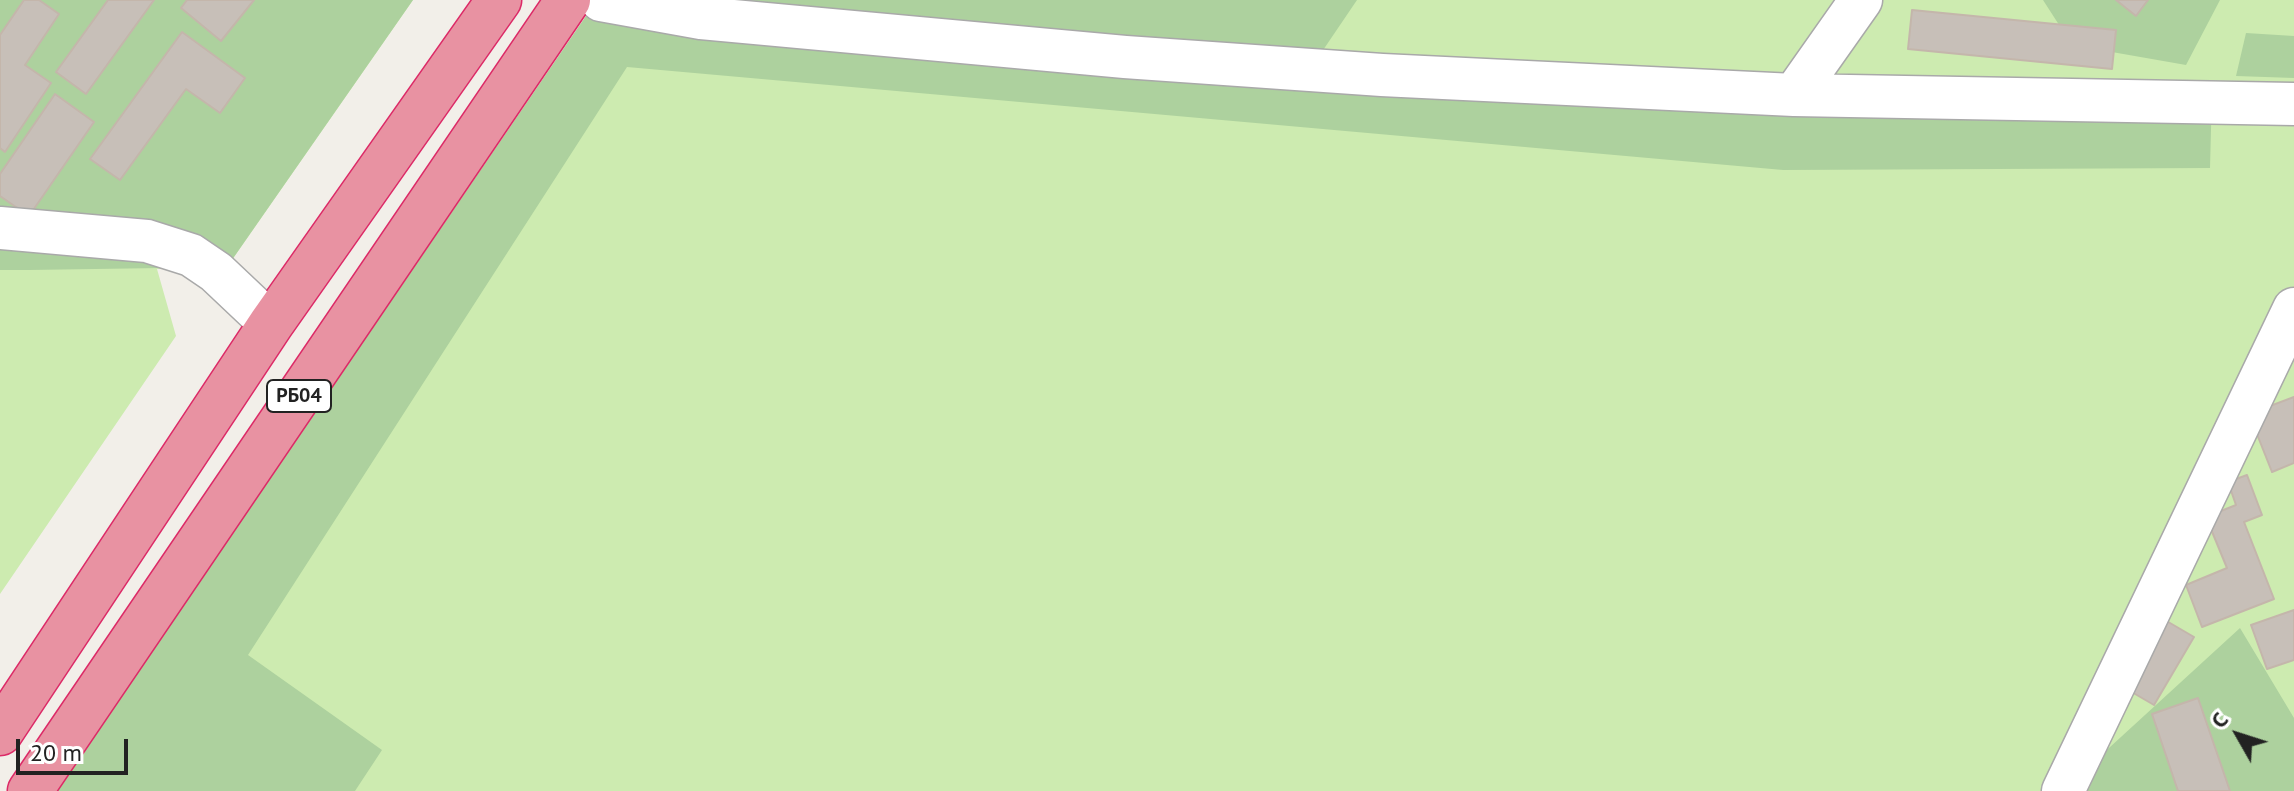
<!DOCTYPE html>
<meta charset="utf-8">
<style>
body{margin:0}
#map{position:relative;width:2294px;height:791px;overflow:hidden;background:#f2efe9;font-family:"PT Sans",sans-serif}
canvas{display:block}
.north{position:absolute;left:2198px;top:695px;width:80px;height:80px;-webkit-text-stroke:6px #fff;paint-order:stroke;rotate:309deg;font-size:22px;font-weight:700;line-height:32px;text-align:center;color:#222}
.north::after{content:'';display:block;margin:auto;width:28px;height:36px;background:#222;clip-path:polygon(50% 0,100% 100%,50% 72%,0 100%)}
.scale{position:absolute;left:16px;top:739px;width:112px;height:36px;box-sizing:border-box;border:4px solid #222;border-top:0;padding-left:10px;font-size:24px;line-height:28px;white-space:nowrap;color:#222;-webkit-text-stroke:6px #fff;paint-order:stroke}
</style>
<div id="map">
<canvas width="2294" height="791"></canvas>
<div class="north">С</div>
<div class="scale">20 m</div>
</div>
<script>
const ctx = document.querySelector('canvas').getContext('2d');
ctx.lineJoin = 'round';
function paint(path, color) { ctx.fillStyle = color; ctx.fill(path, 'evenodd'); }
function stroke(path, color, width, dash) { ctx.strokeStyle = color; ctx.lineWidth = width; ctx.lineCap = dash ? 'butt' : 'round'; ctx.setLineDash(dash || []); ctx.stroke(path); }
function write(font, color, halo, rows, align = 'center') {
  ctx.font = font + ' "PT Sans",sans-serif'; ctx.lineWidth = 7; ctx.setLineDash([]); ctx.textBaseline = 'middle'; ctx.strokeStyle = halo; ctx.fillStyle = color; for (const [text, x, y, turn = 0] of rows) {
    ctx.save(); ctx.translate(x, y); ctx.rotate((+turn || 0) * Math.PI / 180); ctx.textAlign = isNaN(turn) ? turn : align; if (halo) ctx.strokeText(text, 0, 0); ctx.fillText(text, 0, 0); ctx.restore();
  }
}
paint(new Path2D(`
 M0,0H413L227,267L157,269L176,336L0,594Z
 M597,0H2294V791H56Z`), '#cdebb0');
paint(new Path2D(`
 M0,0H413L227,267L29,270H0Z
 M597,0H1357L1317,59L2212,90L2210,168L1783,170L627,67L248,655L382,750L355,791H56Z
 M2043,0H2220L2186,65L2072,45Z
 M2246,33L2294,36V78L2236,76Z
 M2240,628L2294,718V791H2062Z`), '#add19e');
const building = new Path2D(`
 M24,0H39L59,14L25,65L51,83L5,152L0,148V35Z
 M108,0H154L86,94L56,72Z
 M187,0H254L221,41L181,8Z
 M2116,0H2148L2136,16Z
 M1912,10L2116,30L2112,69L1908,49Z
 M182,32L245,78L220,113L186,89L120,180L90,159Z
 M55,94L94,122L29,216L0,196V174Z
 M2294,397V463L2272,472L2249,414Z
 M2247,475L2262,515L2244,522L2274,599L2202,627L2186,585L2227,568L2206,517L2236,505L2228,482Z
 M2294,610V660L2267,669L2251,625Z
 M2158,616L2194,637L2154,705L2118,684Z
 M2198,698L2230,791H2178L2152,714Z`);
paint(building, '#c7bfb8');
stroke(building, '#c4b6ab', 2);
const minor = new Path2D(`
 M601,0L701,18L1125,57L1382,75L1794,95L2294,104
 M1794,95L1861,0
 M0,228L147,241L191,255L216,272L271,324
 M2063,791L2294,309`);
const highway = new Path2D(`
 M0,733L271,324L499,0
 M30,791L568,0`);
stroke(minor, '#a9a9a9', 45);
stroke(highway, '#dc2a67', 47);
stroke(minor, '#fff', 42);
stroke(highway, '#e892a2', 44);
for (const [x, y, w] of [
 [299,396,64]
]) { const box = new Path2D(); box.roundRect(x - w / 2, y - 16, w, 32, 6); ctx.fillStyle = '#fff'; ctx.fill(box); stroke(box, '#222', 2); }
write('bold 20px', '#222', null, [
 ["РБ04",299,396]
]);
</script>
